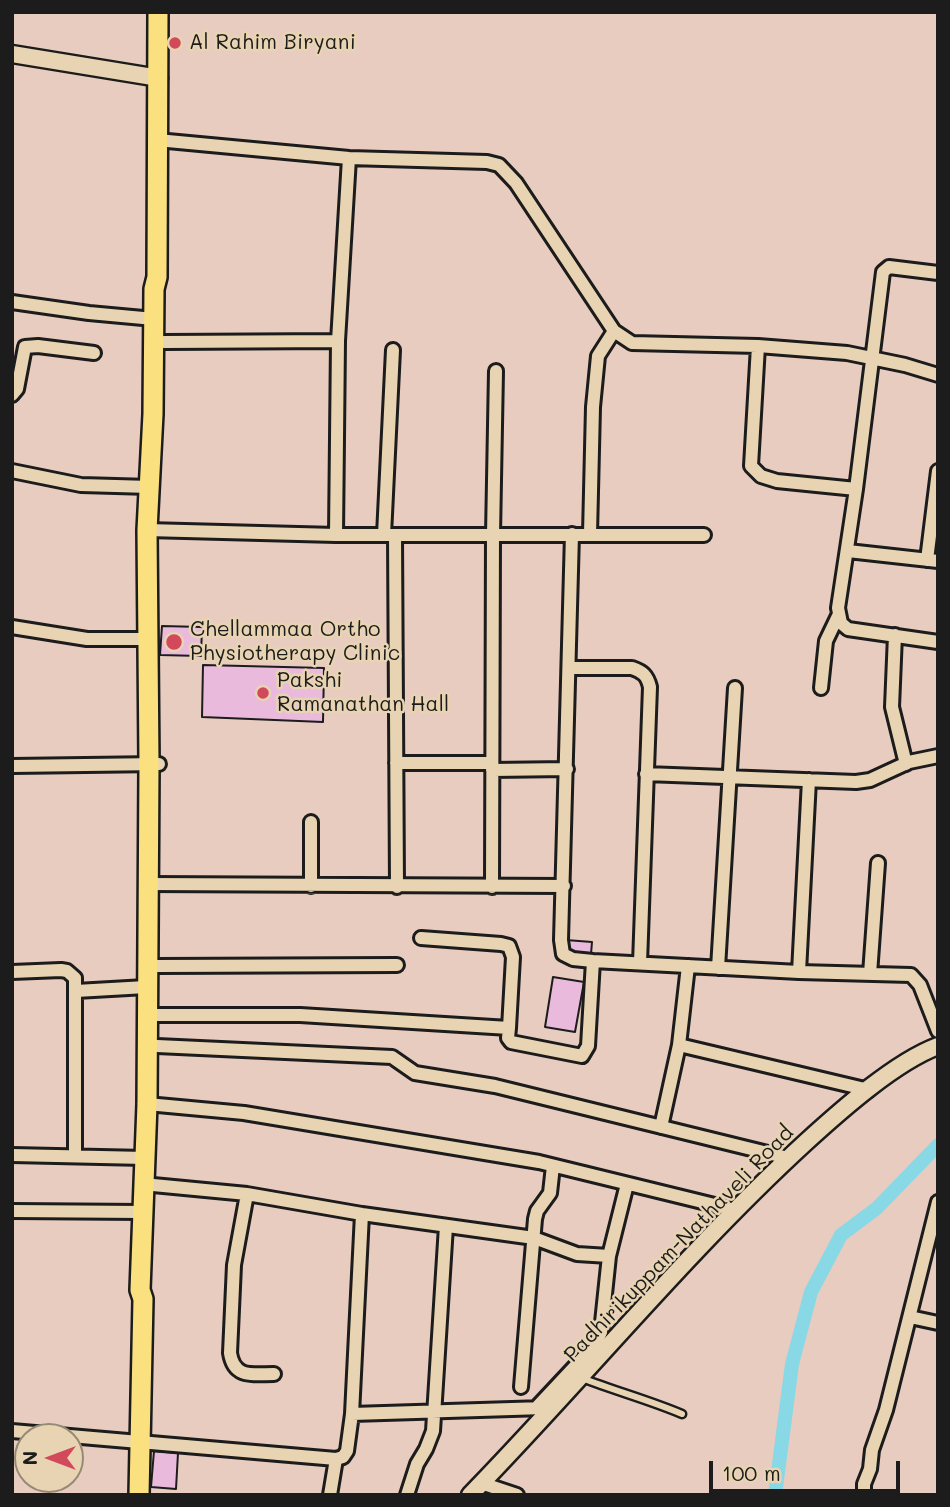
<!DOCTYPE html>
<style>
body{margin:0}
#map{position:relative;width:950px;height:1507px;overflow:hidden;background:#e8ccbf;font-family:Mali,sans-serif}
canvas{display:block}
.frame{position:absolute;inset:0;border:14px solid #1c1c1c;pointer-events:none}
.north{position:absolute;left:14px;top:1423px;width:70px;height:70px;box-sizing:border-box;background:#e8d4b2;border:2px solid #968a76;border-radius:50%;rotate:270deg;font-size:19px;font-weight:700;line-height:28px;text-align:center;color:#1c1c1c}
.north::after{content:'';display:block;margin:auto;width:24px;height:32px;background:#d1495b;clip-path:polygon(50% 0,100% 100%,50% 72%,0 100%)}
.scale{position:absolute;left:709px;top:1461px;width:191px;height:32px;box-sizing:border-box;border:4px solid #1c1c1c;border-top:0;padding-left:9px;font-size:21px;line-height:24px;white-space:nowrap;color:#1c1c1c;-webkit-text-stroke:5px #e8d4b2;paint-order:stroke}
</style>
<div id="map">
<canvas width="950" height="1507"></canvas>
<div class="frame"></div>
<div class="north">N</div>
<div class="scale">100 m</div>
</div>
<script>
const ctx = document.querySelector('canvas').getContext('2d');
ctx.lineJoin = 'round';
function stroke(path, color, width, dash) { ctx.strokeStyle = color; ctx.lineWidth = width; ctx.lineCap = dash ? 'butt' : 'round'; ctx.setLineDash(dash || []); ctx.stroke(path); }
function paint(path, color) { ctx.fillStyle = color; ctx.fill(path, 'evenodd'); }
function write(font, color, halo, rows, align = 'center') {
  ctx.font = font + ' Mali,sans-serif'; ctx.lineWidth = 5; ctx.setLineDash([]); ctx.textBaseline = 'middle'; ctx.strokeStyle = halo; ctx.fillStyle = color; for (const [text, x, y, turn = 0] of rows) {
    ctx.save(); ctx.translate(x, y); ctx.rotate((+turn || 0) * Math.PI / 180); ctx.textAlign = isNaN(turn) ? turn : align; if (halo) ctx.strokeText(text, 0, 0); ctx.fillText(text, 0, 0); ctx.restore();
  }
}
stroke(new Path2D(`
 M775,1495L792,1364L811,1292L841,1235L877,1208L938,1145`), '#89d8e6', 14);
const building = new Path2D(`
 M162,626L202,627L201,656L160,655Z
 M203,665L324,668L323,722L202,717Z
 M566,940L592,942L591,954L565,953Z
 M553,977L584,982L575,1032L545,1027Z
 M154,1451L178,1453L176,1489L151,1487Z`);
paint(building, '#e9badc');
stroke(building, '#1c1c1c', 2);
const service = new Path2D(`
 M582,1378C615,1391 649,1400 682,1414`);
const minor = new Path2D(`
 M157,140L349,158L487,162L499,165L516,183L614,331L632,343L758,346L847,353L905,365L938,375
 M938,273L889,267L883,272L856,489L838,608L841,623L848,629L938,642
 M12,302L89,313L154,319
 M164,342L338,341
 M758,346L751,466L761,476L777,481L856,489
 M12,395L17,389L25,347L38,346L94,353
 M12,471L81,485L150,487
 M147,530L336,535H704
 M572,534L561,940L563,954L573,959L593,961L799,972L911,975L920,985L938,1031
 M590,534L593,407L598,356L614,331
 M336,535L338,341L349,158
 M384,535L393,350
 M395,535L397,887
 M848,551L938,561
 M927,560L938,471
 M12,627L87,639H147
 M895,635L892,707L906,764
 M570,668H632C643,672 647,675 650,687L640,963
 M821,688L826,641L838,616
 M396,763H492
 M12,766L159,764
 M492,770L567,769
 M646,774L856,782L870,780L909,762L938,756
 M311,822V886
 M147,884L564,886
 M492,887L493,535L496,371
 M421,938L501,944L509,946L513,957L509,1028
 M157,966L397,965
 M718,968L735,688
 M12,972L61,970L67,971L75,978V1156
 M799,972L809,780
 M870,974L878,863
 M76,991L146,987
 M146,1015H300L509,1028L508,1038L511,1042L582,1056L588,1046L593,961
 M679,1045L869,1090
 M157,1046L392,1057L415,1073L495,1086L788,1158
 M147,1104L244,1113L539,1162L735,1210
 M661,1127L679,1045L688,966
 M12,1155L145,1158
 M153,1185L247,1194L362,1214L534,1238L577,1254L609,1256
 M247,1194L234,1265L230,1353C234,1379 253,1374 274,1374
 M12,1211L142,1212
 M910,1317L938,1323
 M521,1387L535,1219L537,1211L550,1193L553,1166
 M536,1408L595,1345L601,1332L609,1256L627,1184
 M352,1414L544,1408
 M12,1431L336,1459L330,1495
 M336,1459L343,1457L347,1451L352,1414L362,1214
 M481,1483L517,1495
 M407,1495L417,1464L426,1449L433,1431L446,1226
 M864,1495V1484L870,1469L872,1450L886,1410L938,1202`);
const tertiary = new Path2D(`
 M12,54L159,78
 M470,1495C583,1379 686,1252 806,1142C840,1111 895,1062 938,1046`);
const primary = new Path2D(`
 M139,1495L143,1299L140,1290L147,1104L149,764L147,530L153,414L154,289L157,277L158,12`);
stroke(service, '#1c1c1c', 11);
stroke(minor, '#1c1c1c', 18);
stroke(tertiary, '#1c1c1c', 21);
stroke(primary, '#1c1c1c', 24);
stroke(service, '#e8d4b2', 6);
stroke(minor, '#e8d4b2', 12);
stroke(tertiary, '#e8d4b2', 16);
stroke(primary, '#fbe080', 19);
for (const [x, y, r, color] of [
 [175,43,7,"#d1495b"],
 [174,642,9,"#d1495b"],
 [263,693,7,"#d1495b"]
]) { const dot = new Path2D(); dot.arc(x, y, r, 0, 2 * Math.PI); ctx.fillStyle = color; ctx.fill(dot); stroke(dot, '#e8d4b2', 2.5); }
write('21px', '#1c1c1c', '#e8d4b2', [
 ["Al Rahim Biryani",189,43],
 ["Chellammaa Ortho",190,630],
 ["Physiotherapy Clinic",190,654],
 ["Pakshi",277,681],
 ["Ramanathan Hall",277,705]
], 'left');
write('21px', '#1c1c1c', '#e8d4b2', [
 ["Padhirikuppam-Nathaveli Road",679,1244,-46]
]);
</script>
